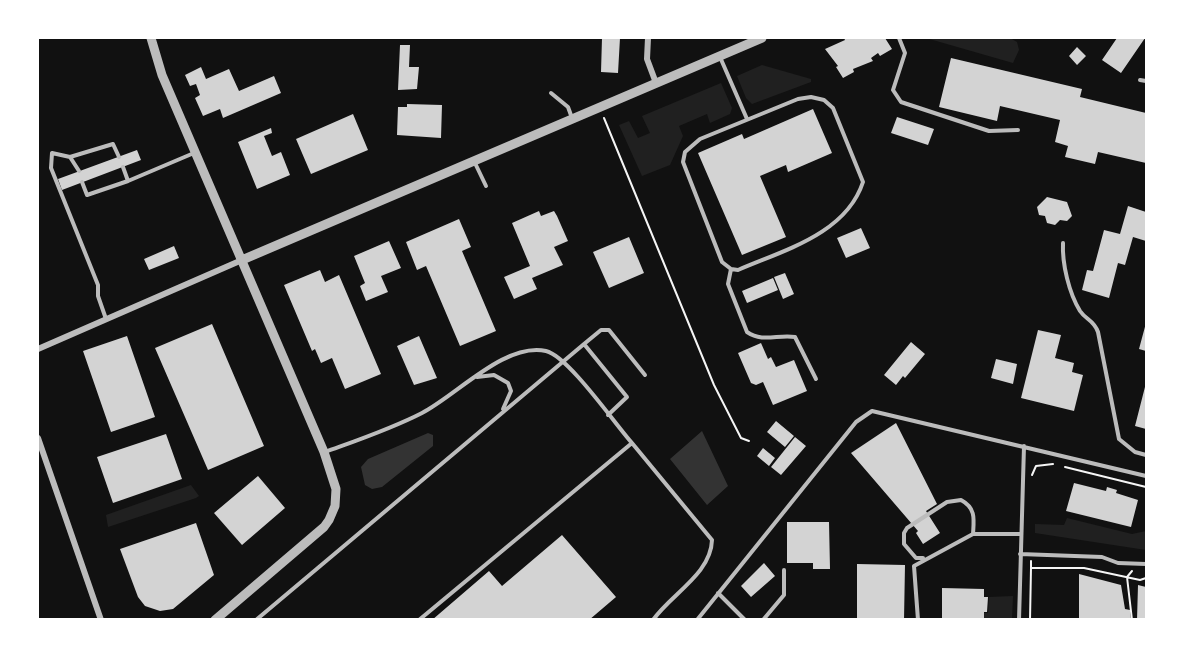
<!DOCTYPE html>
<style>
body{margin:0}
#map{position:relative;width:1184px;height:657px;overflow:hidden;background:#111;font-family:"Exo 2",sans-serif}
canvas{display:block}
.frame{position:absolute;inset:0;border:39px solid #fff;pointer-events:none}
</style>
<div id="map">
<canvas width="1184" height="657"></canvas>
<div class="frame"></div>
</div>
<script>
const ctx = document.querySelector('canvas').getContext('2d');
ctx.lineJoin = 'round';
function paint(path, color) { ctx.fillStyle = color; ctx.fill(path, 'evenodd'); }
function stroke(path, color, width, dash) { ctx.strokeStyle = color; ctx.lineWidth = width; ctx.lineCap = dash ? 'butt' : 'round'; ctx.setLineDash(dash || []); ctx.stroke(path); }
paint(new Path2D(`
 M926,38H1010L1017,42L1019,50L1013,63Z
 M762,65L811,79V82L752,104L746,98L737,76Z
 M721,83L732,108L730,114L710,123L707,114L679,126L683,136L670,165L642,176L619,125L629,121L638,138L650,133L642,116Z
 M191,485L199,496L196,498L108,527L106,515Z
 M1067,518L1132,534L1146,531V550L1035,533V524L1064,525Z
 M1013,596L1012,619H984V613H988L989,597Z`), '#202020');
paint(new Path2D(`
 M702,431L728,486L707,505L670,459Z
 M428,433L433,435V446L382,487L372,489L365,485L361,467L368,459Z`), '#333');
paint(new Path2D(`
 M602,38H620L618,73L601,72Z
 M844,38H885L892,49L880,56L878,53L871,58L873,61L853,69L854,72L843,78L836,67L838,66L825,49L845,40Z
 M1117,38H1145L1121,73L1102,60Z
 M400,45H410L409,67H419L417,89L398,90Z
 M1077,47L1086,56L1077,65L1069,56Z
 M951,58L1082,89L1080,97L1146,113V163L1098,152L1095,164L1065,157L1068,146L1055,142L1060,120L1000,106L997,121L939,107Z
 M201,67L206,79L229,69L239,91L274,76L281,93L223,118L220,109L203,116L195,98L200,95L196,84L190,86L185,75Z
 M407,104L442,105L441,138L397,135L398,107H407Z
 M813,109L832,153L788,172L786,165L760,176L786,237L742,255L698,153L742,134L744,139Z
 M353,114L368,150L311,174L296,139Z
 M897,117L934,129L928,145L891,133Z
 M271,128L272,133L264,136L272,156L281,152L290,175L257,189L238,142Z
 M137,150L141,160L62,190L58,179Z
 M1047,197L1067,202L1072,216L1067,221L1060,220L1055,225L1047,223L1045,216L1039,215L1037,207Z
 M1128,206L1146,212V241L1133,237L1125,265L1118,263L1109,298L1082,290L1087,270L1093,271L1104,230L1120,234Z
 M539,211L541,216L554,211L557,216L568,241L554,247L563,265L532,278L537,289L514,299L504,277L530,266L512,223Z
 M459,219L471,247L462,251L496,331L460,346L426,266L417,270L406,242Z
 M861,228L870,248L846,258L837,238Z
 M629,237L644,273L609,288L593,252Z
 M389,241L401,268L381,276L388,292L366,301L360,286L365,283L354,256Z
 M174,246L179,258L149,270L144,259Z
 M320,270L325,282L339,275L381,374L345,389L332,358L321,363L315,349L312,351L284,285Z
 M785,273L794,294L783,299L774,277Z
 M773,278L778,290L747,303L742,291Z
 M1146,323V351L1139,349Z
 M212,324L264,446L208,470L155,348Z
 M1038,330L1061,335L1055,358L1074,363L1072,372L1083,375L1074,411L1021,398Z
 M127,336L155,417L111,432L83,351Z
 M419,336L437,378L414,385L397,346Z
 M911,342L925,354L905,378L903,376L896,385L884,375Z
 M761,343L768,359L771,357L776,367L794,360L807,391L773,405L763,382L756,385L751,383L738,353Z
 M996,359L1017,364L1013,384L991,378Z
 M1146,383V429L1135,426Z
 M776,421L794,436L785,447L767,432Z
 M896,423L937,504L926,511L940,533L923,544L916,533L918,531L851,453Z
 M166,434L182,479L113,503L97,457Z
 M795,437L806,446L781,475L771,467Z
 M763,448L775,458L769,466L757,456Z
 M258,476L285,508L242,545L214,513Z
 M1074,483L1106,491L1107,487L1117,490L1116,493L1138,500L1131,527L1066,511Z
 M787,522H829L830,569H813V563H787Z
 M196,523L214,575L173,609L160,611L145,606L138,597L120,549Z
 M562,535L616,597L589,620H432L489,571L502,586Z
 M764,563L775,576L751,597L741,586Z
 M857,564L905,565L904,620H857Z
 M1079,574L1121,585L1125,609L1130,610L1131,620H1079Z
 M1138,585L1146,587V620H1137Z
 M942,588L984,589V597H988L987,612H984V620H942Z`), '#d3d3d3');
stroke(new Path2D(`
 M604,118L714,385L741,438L749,441
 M1065,467L1146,487
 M1032,475L1036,466L1053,464
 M1031,561V568
 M1030,620L1031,568H1084L1140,580L1146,578
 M1132,620L1127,577L1132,571`), '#f5f5f5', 2);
stroke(new Path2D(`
 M899,38L905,53L893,90L901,102L989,131L1018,130
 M720,57L747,119
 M1140,80L1146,81
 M551,93L568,107L572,118
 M811,97L824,100L833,108L863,182C846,234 784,250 738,270L731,269L722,262L683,162L685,152L700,139L798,99Z
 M70,157L113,144L119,157
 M474,161L486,186
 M123,167L128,181L194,153
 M79,171L70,157L52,153L51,168L98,285V296L106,319
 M82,182L87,195L128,181
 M1063,243C1062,264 1069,293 1080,311C1086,320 1094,320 1098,332L1119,439L1135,452L1146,455
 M731,269L728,284L747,332C763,343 778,334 795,337L816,379
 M584,344L601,330H609L645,375
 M477,377L494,375L508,383L511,391L503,409
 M632,443L712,540C711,574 671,594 653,620
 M325,452C358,440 391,429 422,413C457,395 505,342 546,351C568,356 615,424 632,443L419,620
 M1020,554L1102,557L1118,563L1146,564
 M923,558H916L904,544V533L907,528L947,502L961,500C976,508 974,519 973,534
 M718,593L745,620
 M256,620L584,344L627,397L608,415
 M697,620L856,422L872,411L1146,476
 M763,620L784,595V570
 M918,620L914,566L973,534H1020
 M1019,620L1024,446`), '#bcbcbc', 4);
stroke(new Path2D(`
 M648,38L647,59L656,83
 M38,349L242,260
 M38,438L101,620`), '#bcbcbc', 6);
stroke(new Path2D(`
 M151,38L162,75L324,452L336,489L335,506L329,520L324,527L215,620
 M242,260L762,38`), '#bcbcbc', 9);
</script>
